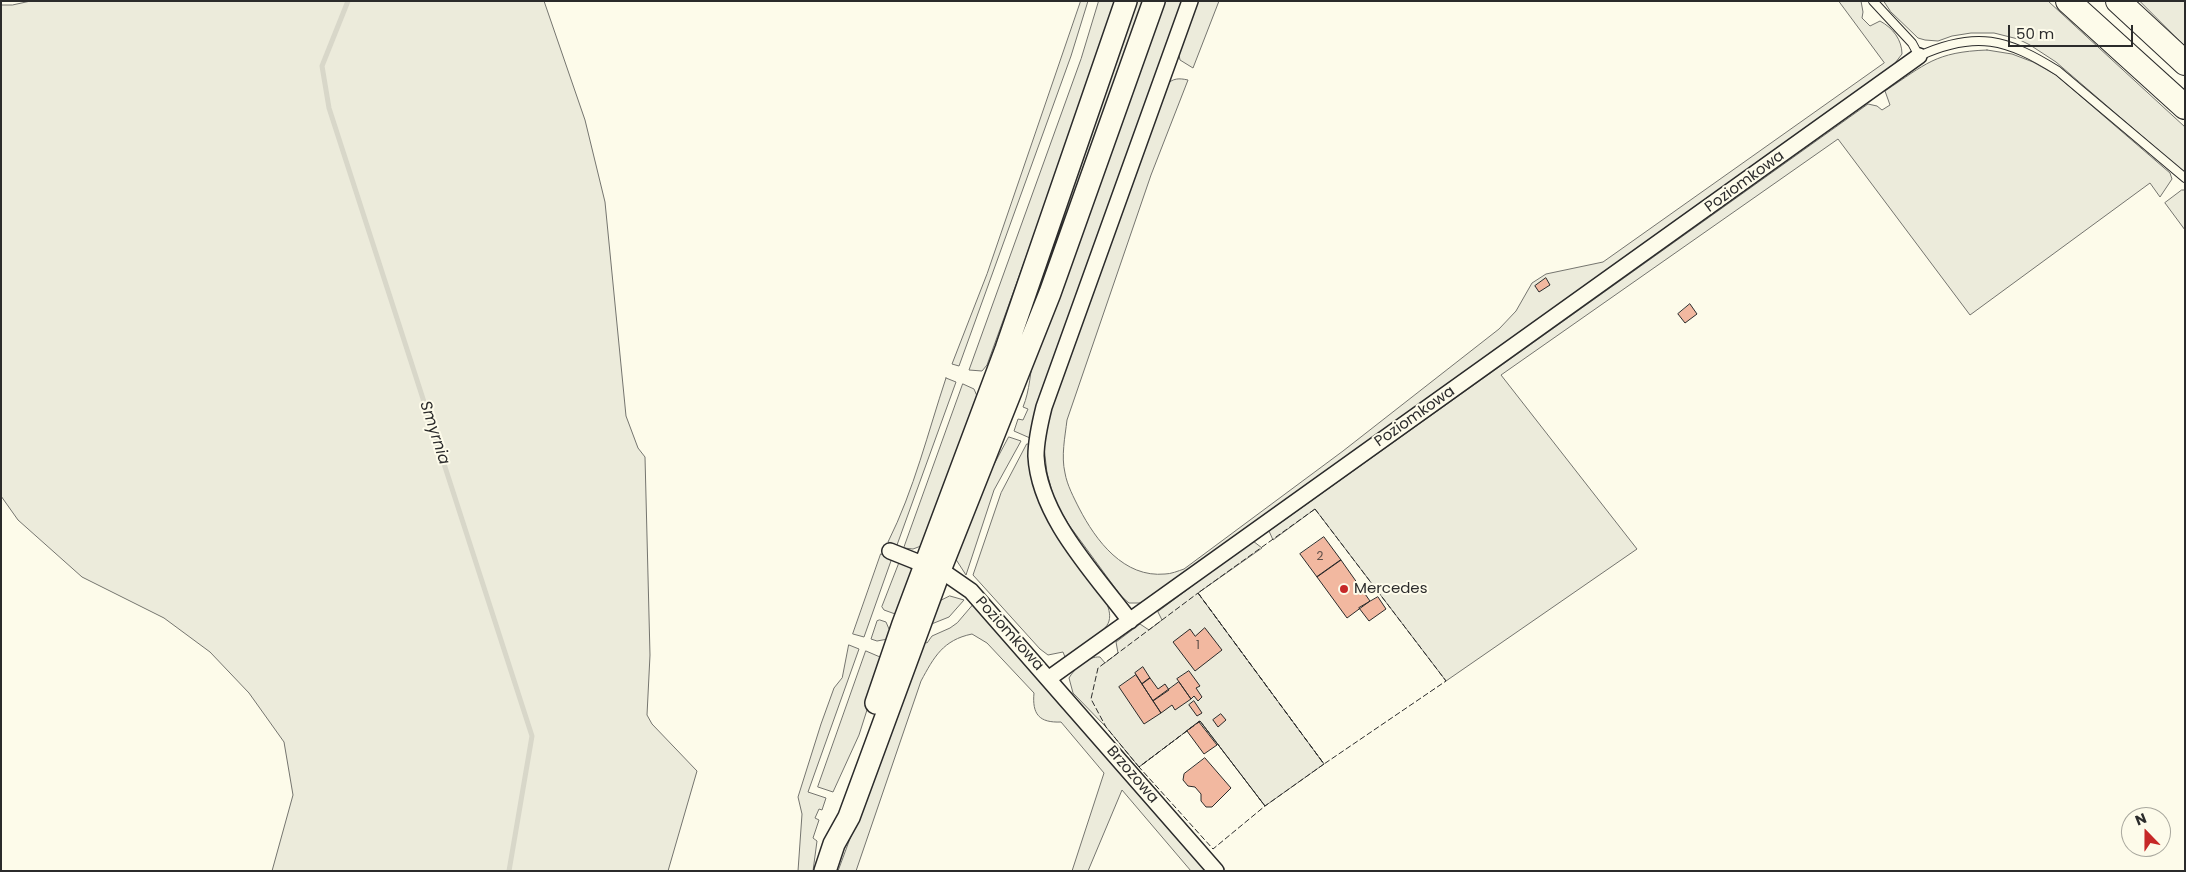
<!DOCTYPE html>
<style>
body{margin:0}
#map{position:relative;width:2186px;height:872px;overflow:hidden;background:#fdfbea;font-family:Poppins,sans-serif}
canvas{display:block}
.frame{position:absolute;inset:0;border:2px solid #2b2b2b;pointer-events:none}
.north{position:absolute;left:2121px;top:807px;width:50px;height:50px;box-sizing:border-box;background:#fdfbea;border:1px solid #a9a89e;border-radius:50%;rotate:338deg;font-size:14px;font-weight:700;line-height:20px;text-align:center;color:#2b2b2b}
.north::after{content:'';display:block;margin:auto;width:18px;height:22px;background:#c62828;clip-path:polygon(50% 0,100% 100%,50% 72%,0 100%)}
.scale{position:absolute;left:2008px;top:25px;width:125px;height:22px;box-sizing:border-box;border:2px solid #2b2b2b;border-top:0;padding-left:6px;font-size:15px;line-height:18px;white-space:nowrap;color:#2b2b2b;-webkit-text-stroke:4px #fdfbea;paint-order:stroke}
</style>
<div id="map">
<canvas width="2186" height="872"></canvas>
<div class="frame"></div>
<div class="north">N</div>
<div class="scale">50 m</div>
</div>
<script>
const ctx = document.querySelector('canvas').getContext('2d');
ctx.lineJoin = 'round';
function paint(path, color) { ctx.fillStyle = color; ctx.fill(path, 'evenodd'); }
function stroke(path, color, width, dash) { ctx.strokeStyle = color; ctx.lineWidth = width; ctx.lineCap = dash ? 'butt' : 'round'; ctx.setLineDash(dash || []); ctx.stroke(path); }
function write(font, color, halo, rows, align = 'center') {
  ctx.font = font + ' Poppins,sans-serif'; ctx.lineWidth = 4; ctx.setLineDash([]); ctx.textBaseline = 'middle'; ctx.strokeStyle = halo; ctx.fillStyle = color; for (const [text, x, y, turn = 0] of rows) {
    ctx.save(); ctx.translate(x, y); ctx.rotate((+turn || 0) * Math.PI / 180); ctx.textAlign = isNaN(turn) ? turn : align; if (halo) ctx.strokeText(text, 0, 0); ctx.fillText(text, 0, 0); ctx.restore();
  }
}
const green = new Path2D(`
 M31,1H544L585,120L605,202L626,416L638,448L645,457L650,655L647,715L652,724L697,771L668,871H272L293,795L284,742L249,693L210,652L164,618L82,577L18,520L1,496V5H12Z
 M1081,1H1088L1071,56L959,366L952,364L987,274Z
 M1099,1H1115L1086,91L987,365L982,371L969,370L1081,59Z
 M1136,1H1148L1043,291L1038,289L1053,232Z
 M1163,1H1186L1030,438L1014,431L1018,419L1023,420L1028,409L1023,407C1030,390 1030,372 1034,354Z
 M1197,1H1219L1193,68L1180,60L1178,50Z
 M1839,1H1861L1863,12L1862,18L1870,26L1880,21C1893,28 1902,40 1902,54L1892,67L1141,603H1129L1121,596L1069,525L1055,502L1047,473L1044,447L1045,425L1166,85C1173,78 1179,78 1188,80L1151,175L1067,420C1065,437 1061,456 1065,473C1067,485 1074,498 1079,508C1096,541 1124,578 1165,574C1171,574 1178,571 1184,569L1343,451L1499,329L1516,311L1532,283L1546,274L1603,262L1884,63Z
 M1884,1H2048L2185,127V173L2056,62L2030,45L2018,39L1994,33H1971L1952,36L1938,41L1925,40L1918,38L1891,12Z
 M2140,1H2185V46Z
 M1987,50L2012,54L2033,62L2056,75L2170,173L2172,179L2160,197L2150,183L1970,315L1838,139L1501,375L1637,549L1446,681L1315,509L1273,540L1269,531L1868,104L1877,106L1882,110L1890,105L1885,91C1926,64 1935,52 1987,50Z
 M2182,190H2185V230L2165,203Z
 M946,378L956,382L897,545L888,542C914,490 928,432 946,378Z
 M963,384L974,389L977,396L921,546L913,549L904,548Z
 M1009,437L1021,441L994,490L966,575L955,558L981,489Z
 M1027,444H1029L1037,494L1046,516L1106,601C1108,607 1111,614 1109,621C1106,633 1076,650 1065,657L1063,652L1048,655L1040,649L973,575L1001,493Z
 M1253,541L1262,548L1198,593L1324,764L1265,806L1200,721L1139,767L1106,727L1073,693L1069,678C1075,668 1088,656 1100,657L1105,663L1118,653L1116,642L1140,624L1149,630L1162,620L1158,612Z
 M881,554L892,558L864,637L853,634Z
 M900,561L906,564L913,571L898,615L884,610L882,607Z
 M950,596L964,600L949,617L929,625L936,603Z
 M973,605L1208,871H1191L1122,790L1088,871H1072L1104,773L1061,722C1039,723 1032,714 1034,693L987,643L972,634C943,640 934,657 921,681L856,871H838L923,641L927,643L932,636L950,628L957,623Z
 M880,620L886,622L889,629L892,630L888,639L877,641L871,639L877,621Z
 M849,645L859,649L808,792L826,798L822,810L819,809L815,818L819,820L813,838L817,841L813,871H798L802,814L798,797L821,724L834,688L842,678Z
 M866,651L880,657L881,666L859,735L833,792L818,787Z`);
paint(green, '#ecebdb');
stroke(green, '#74746e', 1);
stroke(new Path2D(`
 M348,1L322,66L329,108L532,736L509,871`), '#d8d7c9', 5);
const building = new Path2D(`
 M1546,278L1550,285L1539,292L1535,286Z
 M1690,304L1697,314L1685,323L1678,314Z
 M1324,537L1341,560L1317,577L1300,554Z
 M1341,560L1370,601L1347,618L1317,577Z
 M1378,597L1386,609L1369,621L1359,608Z
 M1205,628L1222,650L1195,671L1173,642L1190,629L1195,636Z
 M1143,667L1150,678L1142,684L1135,673Z
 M1189,671L1200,686L1196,688L1202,697L1198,701L1194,696L1191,699L1177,679Z
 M1136,675L1161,713L1144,724L1119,687Z
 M1150,678L1158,689L1165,684L1169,690L1153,701L1142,684Z
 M1179,682L1191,699L1175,710L1172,705L1161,713L1153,701Z
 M1194,701L1202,713L1197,716L1189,705Z
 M1221,714L1226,720L1218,727L1213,720Z
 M1199,722L1217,745L1204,754L1187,731Z
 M1205,758L1231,788L1212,807H1206L1201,801V794L1195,787L1188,786L1183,780L1184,774Z`);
paint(building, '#f2b8a0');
stroke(building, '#2b2b2b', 1);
const service = new Path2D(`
 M1873,1L1912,43L1919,56C1976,30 2007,39 2058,71L2185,178`);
const minor = new Path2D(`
 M890,551L945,573L971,591L1216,871
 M1130,621C1095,574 1039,517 1036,456C1036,440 1040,423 1044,407L1190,1
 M1048,679L1919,56`);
const secondary = new Path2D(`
 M876,703L903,624L1006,349L1126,1
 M825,871L834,844L849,817L940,570L1050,293L1154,1`);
const primary = new Path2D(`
 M2068,1L2185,107
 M2118,1L2185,63`);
stroke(service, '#2b2b2b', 10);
stroke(minor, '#2b2b2b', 18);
stroke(secondary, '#2b2b2b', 24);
stroke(primary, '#2b2b2b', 26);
stroke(service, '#fdfbea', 8);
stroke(minor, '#fdfbea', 15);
stroke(secondary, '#fdfbea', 21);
stroke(primary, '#fdfbea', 24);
stroke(new Path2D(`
 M1315,509L1446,681L1324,764L1198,593Z
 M1198,593L1324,764L1265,806L1200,721L1139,767L1106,727L1091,699L1098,668Z
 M1200,721L1265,806L1213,849L1139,767Z`), '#2b2b2b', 1, [6, 2.5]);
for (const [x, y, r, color] of [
 [1344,589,5,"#c62828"]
]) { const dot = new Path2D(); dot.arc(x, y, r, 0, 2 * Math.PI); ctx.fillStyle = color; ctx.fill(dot); stroke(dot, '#fdfbea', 2); }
write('12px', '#5d4e48', null, [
 ["2",1320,557],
 ["1",1198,646]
]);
write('15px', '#2b2b2b', '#fdfbea', [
 ["Poziomkowa",1745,182,-36],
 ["Poziomkowa",1415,417,-35],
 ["Poziomkowa",1009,634,48],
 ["Brzozowa",1132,775,49]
]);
write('15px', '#2b2b2b', '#fdfbea', [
 ["Mercedes",1354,589]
], 'left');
write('italic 16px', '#2b2b2b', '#fdfbea', [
 ["Smyrnia",434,433,72]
]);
</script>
